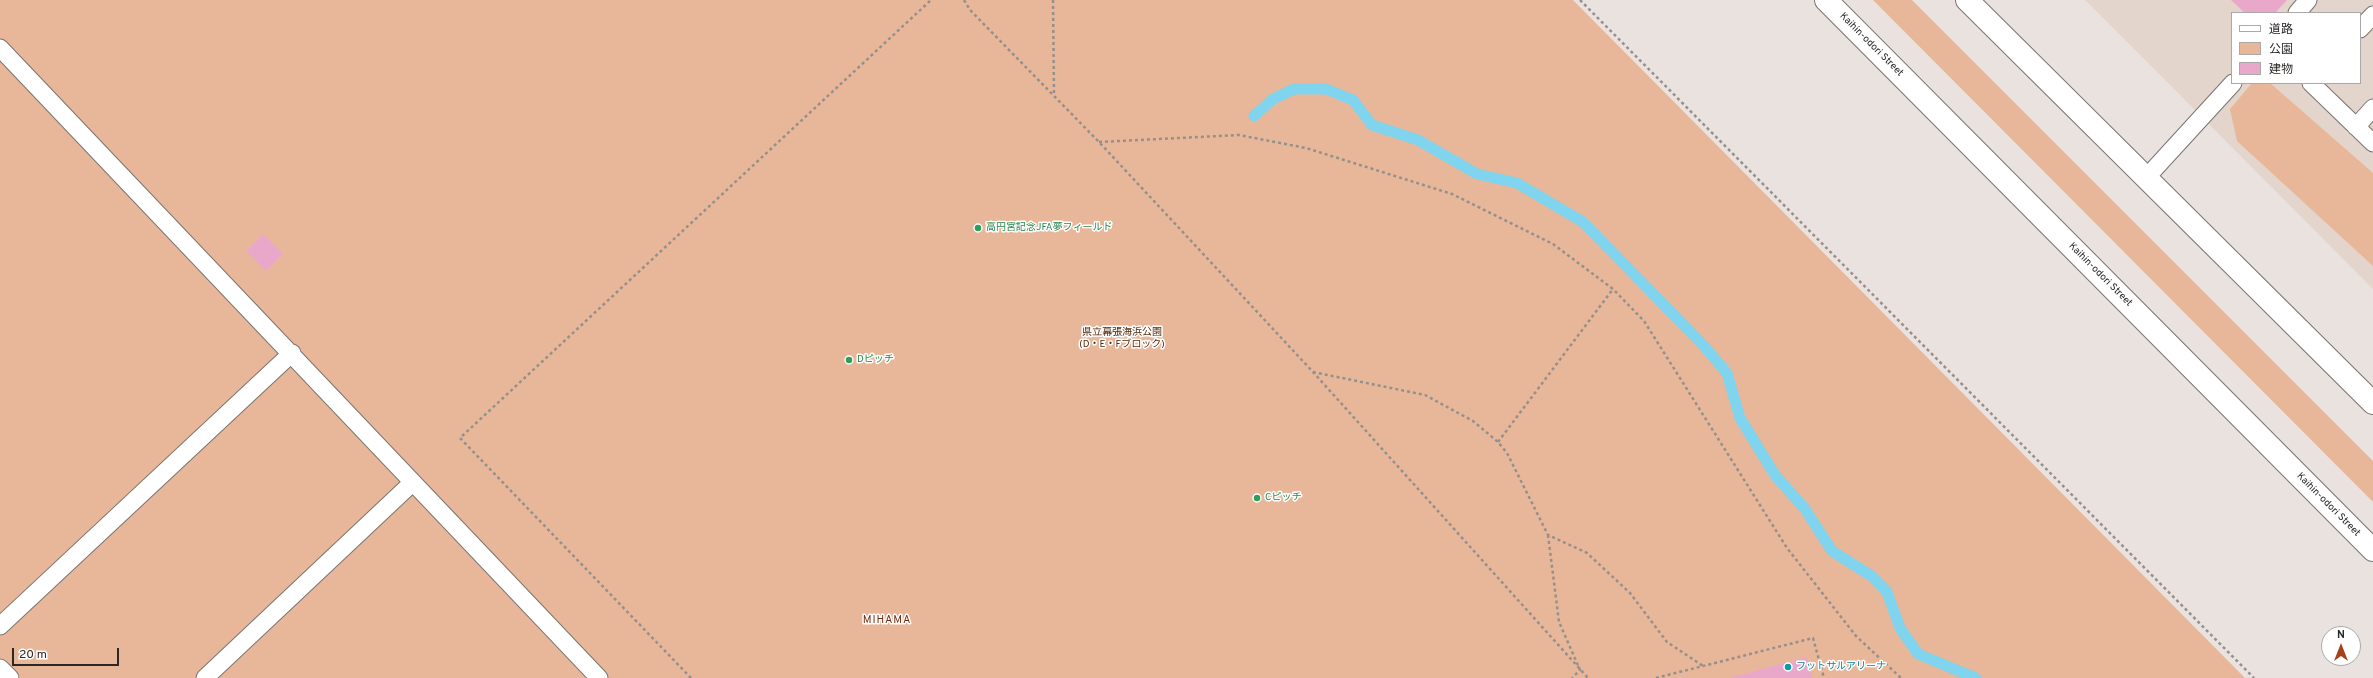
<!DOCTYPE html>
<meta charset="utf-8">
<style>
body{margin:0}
#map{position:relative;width:2373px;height:678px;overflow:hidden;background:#eae2de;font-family:Overpass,"Noto Sans JP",sans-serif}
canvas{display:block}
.legend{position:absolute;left:2231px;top:12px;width:130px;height:72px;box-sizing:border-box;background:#fff;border:1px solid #aaa9a8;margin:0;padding:5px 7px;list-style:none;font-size:12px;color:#2b2826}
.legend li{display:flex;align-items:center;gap:8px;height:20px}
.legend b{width:20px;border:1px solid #aaa9a8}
.north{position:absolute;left:2321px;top:626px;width:40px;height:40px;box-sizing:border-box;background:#fff;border:1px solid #aaa9a8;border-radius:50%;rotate:0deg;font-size:11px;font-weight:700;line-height:16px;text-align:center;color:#2b2826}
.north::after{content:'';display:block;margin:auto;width:14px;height:18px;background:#a74119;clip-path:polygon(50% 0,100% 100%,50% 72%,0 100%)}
.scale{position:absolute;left:12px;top:648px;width:107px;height:18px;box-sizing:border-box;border:2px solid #2b2826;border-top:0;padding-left:5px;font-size:12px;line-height:14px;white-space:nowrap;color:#2b2826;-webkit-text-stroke:3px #fff;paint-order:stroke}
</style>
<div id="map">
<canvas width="2373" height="678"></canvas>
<ul class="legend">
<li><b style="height:5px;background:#fff"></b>道路</li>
<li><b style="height:11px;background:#e8b799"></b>公園</li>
<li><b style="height:11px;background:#e9a7ca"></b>建物</li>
</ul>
<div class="north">N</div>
<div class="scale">20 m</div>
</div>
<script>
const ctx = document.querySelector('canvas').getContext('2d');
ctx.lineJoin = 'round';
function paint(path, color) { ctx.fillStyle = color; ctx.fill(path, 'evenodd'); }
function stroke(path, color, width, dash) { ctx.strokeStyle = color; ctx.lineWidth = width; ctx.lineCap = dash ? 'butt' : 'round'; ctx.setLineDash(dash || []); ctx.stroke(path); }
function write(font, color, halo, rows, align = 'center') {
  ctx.font = font + ' Overpass,"Noto Sans JP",sans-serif'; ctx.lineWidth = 3; ctx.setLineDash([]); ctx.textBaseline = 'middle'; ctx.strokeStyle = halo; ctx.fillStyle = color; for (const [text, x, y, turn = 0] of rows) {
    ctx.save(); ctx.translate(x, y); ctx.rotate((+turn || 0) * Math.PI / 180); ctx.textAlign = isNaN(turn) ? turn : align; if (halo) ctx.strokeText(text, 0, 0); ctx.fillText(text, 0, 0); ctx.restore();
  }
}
paint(new Path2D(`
 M2085,0H2373V289L2183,98ZM2232,13H2360V83H2232Z`), '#e3d4cc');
paint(new Path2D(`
 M0,0H1573L2245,678H0Z
 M1873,0H1912L2373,461V502Z
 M2252,83H2270L2373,173V266L2237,141L2230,109Z`), '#e8b799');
stroke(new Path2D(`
 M1254,116L1273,99L1294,89H1326L1353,100L1372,125L1418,140L1477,174L1517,183L1583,222L1704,346L1727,373L1740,418L1775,475L1805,509L1832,551L1873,577L1887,592L1900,628L1918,654L1976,678`), '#80d4ed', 11);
paint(new Path2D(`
 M2231,0H2287L2275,13H2245Z
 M263,234L283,254L266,271L246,251Z
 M1807,657L1812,678H1729Z`), '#e9a7ca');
const service = new Path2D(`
 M2297,13L2308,0
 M2360,29L2373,15
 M0,48L599,678
 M2311,83L2373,143
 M2356,127L2373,108
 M2146,178L2233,83
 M0,626L292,353
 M0,668L10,678
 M205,678L412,483`);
const tertiary = new Path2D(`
 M1826,0L2373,550
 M1967,0L2373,403`);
stroke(service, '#7b7470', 19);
stroke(tertiary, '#7b7470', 24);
stroke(new Path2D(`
 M964,0L970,10L1099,142L1313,372L1588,678
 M1053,0L1054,95
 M1580,0L2254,678
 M1099,142L1239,135L1306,148L1452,194L1553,244L1613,289L1644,321L1787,548L1856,636L1901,678
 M1313,372L1425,395L1473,421L1498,442L1507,453L1548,535L1587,553L1630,593L1667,642L1703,666
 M1498,442L1613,289
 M1548,535L1559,622L1580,670L1572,678
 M691,678L460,438L931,0
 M1656,678L1813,638L1824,678`), '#96908d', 2.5, [3, 3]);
stroke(service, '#fff', 17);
stroke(tertiary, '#fff', 22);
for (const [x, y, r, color] of [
 [978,228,4,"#2e9e5b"],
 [849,360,4,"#2e9e5b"],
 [1257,498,4,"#2e9e5b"],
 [1788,667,4,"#0f9aa8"]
]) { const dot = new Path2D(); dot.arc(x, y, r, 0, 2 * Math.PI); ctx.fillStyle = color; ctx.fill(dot); stroke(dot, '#fff', 1.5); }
write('10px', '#2b2826', '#fff', [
 ["Kaihin-odori Street",1871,45,45],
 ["Kaihin-odori Street",2100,275,45],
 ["Kaihin-odori Street",2328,505,45]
]);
write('10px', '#27864d', '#fff', [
 ["高円宮記念JFA夢フィールド",986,228],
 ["Dピッチ",857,360],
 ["Cピッチ",1265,498]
], 'left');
write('10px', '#51290c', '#fff', [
 ["県立幕張海浜公園",1122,333],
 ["(D・E・Fブロック)",1122,345]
]);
write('10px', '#0d838f', '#fff', [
 ["フットサルアリーナ",1796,667]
], 'left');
ctx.letterSpacing = '1px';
write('11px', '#6d2b13', '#fff', [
 ["MIHAMA",887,621]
]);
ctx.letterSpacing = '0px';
</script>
